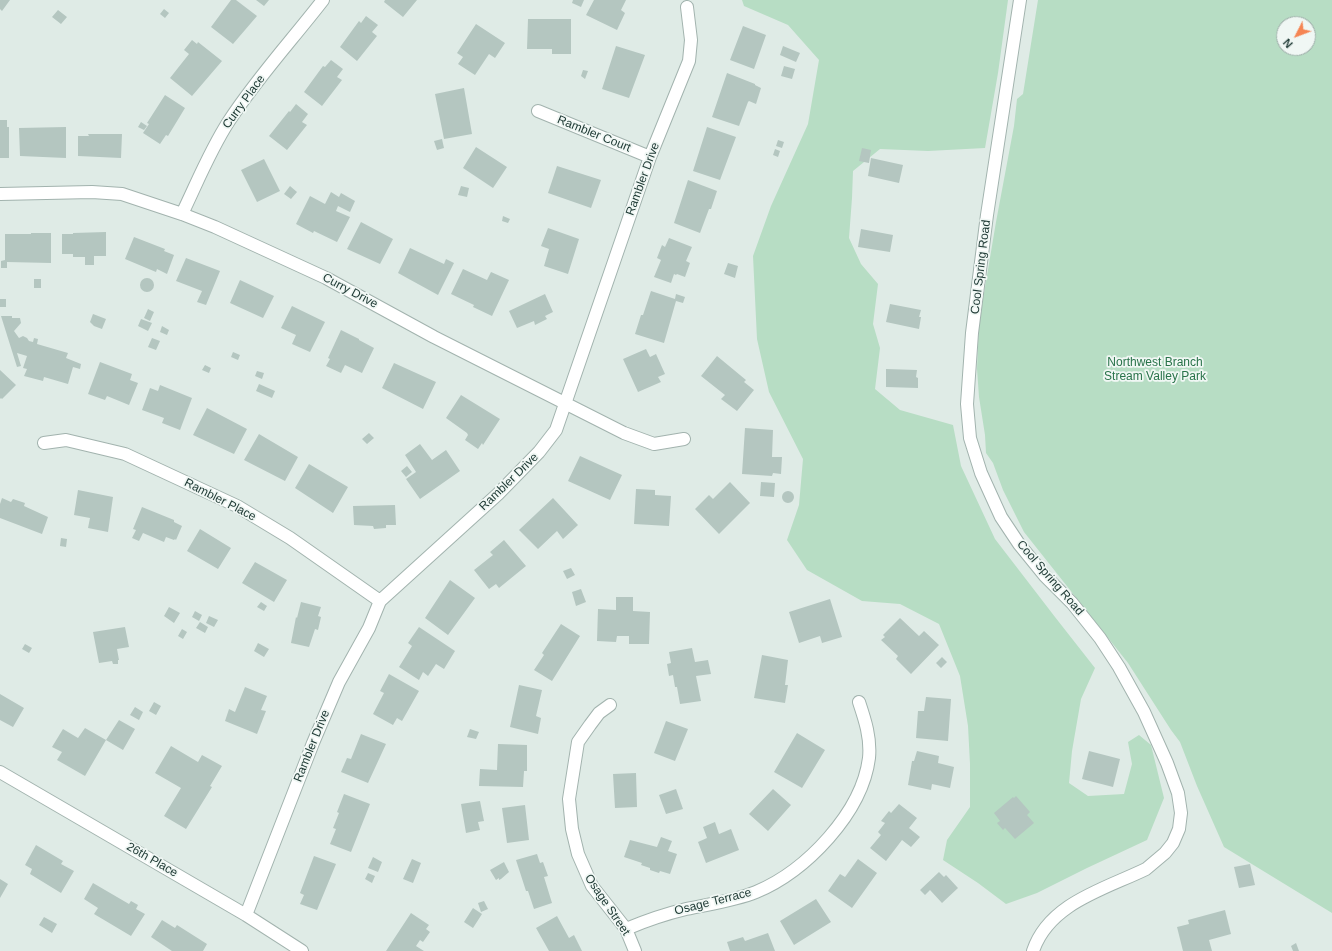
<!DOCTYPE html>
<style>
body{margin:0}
#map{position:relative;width:1332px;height:951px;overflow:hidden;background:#dfebe6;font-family:Helvetica,sans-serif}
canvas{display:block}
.north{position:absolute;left:1276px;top:16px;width:40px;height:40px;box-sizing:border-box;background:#f0f7f4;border:1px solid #9daca8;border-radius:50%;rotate:228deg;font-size:11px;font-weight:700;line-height:16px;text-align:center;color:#203b36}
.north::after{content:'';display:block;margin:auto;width:14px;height:18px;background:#f58553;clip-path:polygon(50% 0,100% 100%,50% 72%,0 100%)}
</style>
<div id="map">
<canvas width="1332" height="951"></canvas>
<div class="north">N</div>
</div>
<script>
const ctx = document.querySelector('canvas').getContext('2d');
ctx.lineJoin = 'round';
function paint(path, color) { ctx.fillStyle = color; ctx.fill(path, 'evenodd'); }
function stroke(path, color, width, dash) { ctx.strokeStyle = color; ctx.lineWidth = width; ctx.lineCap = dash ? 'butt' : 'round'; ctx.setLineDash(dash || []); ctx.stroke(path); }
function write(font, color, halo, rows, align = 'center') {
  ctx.font = font + ' Helvetica,sans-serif'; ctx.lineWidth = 3.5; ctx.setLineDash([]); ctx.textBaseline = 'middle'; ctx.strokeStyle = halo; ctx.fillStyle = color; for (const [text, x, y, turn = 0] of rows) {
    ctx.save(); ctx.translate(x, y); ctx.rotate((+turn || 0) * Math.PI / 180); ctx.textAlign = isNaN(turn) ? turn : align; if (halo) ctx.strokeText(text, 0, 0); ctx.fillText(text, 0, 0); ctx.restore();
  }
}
paint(new Path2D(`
 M742,0H1008L998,73L985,148L928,151L880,149L853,171L852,198L849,238L861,264L878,284L873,324L880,348L875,389L900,410L953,425L961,466L995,539L1055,617L1095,668L1081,699L1072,751L1069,783L1088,796L1124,794L1132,764L1128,742L1139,735L1151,745L1164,798L1147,840L1087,868L1037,893L1006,904L978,883L943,860L947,840L970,807V764L968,726L960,676L939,624L900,604L862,601L807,570L787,540L799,505L803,459L769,392L757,339L753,256L771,206L808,124L819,60L788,25L744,6Z
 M1038,0H1332V913L1224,847L1197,786L1180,742L1171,730L1128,663L1024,532L1003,490L993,463L986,453L985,435L979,397L977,369L979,323L996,222L1014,126L1017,99L1023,94ZM1284,24H1308V48H1284Z`), '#b7ddc4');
paint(new Path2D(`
 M0,0H10L2,11L0,9Z
 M231,0H236L257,16L233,44L211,27Z
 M256,0H269L264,6Z
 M385,0H417L403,17L384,2Z
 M573,0H584L581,7L572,3Z
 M594,0H626L621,10L625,13L617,30L586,15Z
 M164,9L169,13L165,18L160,14Z
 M58,10L67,17L61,24L52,17Z
 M366,16L378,25L372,32L377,36L357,61L340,47L359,21L361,23Z
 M528,19H571V54H552V49H527Z
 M476,24L505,43L495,58L489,54L475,75L458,64L463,57L457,53Z
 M743,26L766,35L754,69L730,60Z
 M192,40L197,44L198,42L222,61L192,96L170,78L189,54L184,50Z
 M616,46L645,55L629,98L602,89Z
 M783,46L800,53L796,62L780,55Z
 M331,60L343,69L337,77L342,80L322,106L304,92L323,66L325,67Z
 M784,66L795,69L792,79L781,76Z
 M583,70L588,71L585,79L581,76Z
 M727,73L755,84V85L761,88L756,104L749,101L748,102L739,126L712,117Z
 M464,88L472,134L444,139L435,94Z
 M165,95L185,108L168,136L166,135L160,144L143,133L149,124L147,123Z
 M296,104L308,114L302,122L307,125L287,150L269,136L289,111L290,112Z
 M0,120H7V127H9V158H0Z
 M141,122L147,126L144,130L138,127Z
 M66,127V158L20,156L19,128Z
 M707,127L736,137L720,180L693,171Z
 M88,134H122L121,158L78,156V136H89Z
 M442,139L444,148L437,150L434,141Z
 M778,140L784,142L782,148L776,146Z
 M476,147L507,167L493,188L463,168Z
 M862,148L871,150L869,163L859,161Z
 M775,149L780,151L778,157L773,155Z
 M871,158L903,165L899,183L868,176Z
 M264,159L280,191L257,202L241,170Z
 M557,166L601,180L591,208L548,193Z
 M688,180L717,191L711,209H709L700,233L674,223Z
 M290,186L297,192L291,199L284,194Z
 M461,186L469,188L467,197L458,195Z
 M331,192L339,197L341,193L355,201L350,212L338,206L336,211L350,217L337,242L314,231L313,233L296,224L310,196L325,204Z
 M503,216L510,219L508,223L502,221Z
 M361,222L393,239L380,264L347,249Z
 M548,228L579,239L568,274L544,266L549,249L541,246Z
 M861,229L893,235L890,252L858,247Z
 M106,232V256H94V265H85V257H73V254H62V234H73V233Z
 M31,233H51V263L7,262V268H1V261L5,260V234H31Z
 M134,237L165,249L164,251L174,255L167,274L157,269L156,272L125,259Z
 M669,238L692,247L686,261L690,263L685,277L677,274L676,275L674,274L671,283L654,277L661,260L657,258L662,245L665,247Z
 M410,248L444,264L446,259L454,263L438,295L398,273Z
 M186,258L220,271L206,305L197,302L202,291L176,281Z
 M728,263L738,266L735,278L724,274Z
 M463,269L487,280L491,272L509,280L492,316L473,307L474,305L451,294Z
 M140 285a7 7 0 1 1 14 0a7 7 0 1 1-14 0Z
 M34,279H41V288H34Z
 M240,280L274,296L263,318L230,303Z
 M651,291L675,299L676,294L685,297L683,303L676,301L664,343L635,334L641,315H643Z
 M545,294L553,312L545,316L547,319L535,325L534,321L517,328L509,311Z
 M0,299H6V307H0Z
 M890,304L921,310L919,317H921L919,329L886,322Z
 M292,306L325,322L310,352L292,344L296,335L281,328Z
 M148,309L154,312L150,321L144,318Z
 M93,314L106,319L102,329L94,326L90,322Z
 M1,316H12V318H20L21,323L14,331L19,338L23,336L27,338L29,341L33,342L34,338L38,339L37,344L68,353L66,358L81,364L80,369L73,367L68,384L44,377L43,381L24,376L27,369L23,368L27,356L17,353L21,366L17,367Z
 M141,319L152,323L148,331L138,326Z
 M162,326L169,330L167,335L160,332Z
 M341,330L359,339V340L374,348L362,373L345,365L341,373L326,366L330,359L328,358Z
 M152,338L160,341L156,350L148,347Z
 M646,349L650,357L656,354L665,374L658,377L661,382L638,392L623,359Z
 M233,352L240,355L238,360L231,357Z
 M717,356L746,380L744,382L754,390L737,411L721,399L725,395L701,376Z
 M100,362L132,374L130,380L138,383L129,405L107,396L105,400L88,394Z
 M394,363L436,382L423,409L382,388Z
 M205,365L211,368L209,373L202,370Z
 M886,369L917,370L916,377L918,378V388L886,387Z
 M0,370L16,385L2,399L1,398L0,399Z
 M257,371L264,373L262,379L255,376Z
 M259,384L275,391L272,398L256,391Z
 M160,385L192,398L180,430L162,423L164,418L142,410L150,388L158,391Z
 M461,395L500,419L483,445L482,443L478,449L465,440L468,435L467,433L446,418Z
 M207,408L247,429L234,454L193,435Z
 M745,428L773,430L772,457H782L781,474L773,473L772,476L742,474Z
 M369,433L374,438L367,444L362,439Z
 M259,434L298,457L285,481L244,460Z
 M420,444L432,460L446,450L460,471L420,499L406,479L416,472L405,455Z
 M580,456L622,475L610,500L568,481Z
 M309,464L348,487L333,513L295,488Z
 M407,466L412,472L406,477L401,471Z
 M730,482L750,503L719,534L695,509L709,495L713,499Z
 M761,482L775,483L774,497L760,496Z
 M636,489L655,490V495L671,496L669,526L634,524Z
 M78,490L113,497L108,532L88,528L90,518L74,515Z
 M782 497a6 6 0 1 1 12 0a6 6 0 1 1-12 0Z
 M2,498L11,502L13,499L25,503L24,506L48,517L42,534L0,518V504Z
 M553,498L578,525L563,539L557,531L538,549L519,530Z
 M395,505L396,525H386V528L374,529L373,526L354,525L353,506Z
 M142,507L174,520V522L182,526L176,540L175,539L174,540L166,537L164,542L143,533L139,541L132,538L136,530L133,529Z
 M200,529L231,548L218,569L187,551Z
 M61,538L67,539L66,547L60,546Z
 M504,540L526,566L499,588L496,584L489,589L474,570L493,555L490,552Z
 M255,562L287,580L274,602L242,583Z
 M571,568L575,575L567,579L563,571Z
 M450,580L475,598L448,635L425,618Z
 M581,589L586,602L576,606L572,592Z
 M616,597H633V611L650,612L649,644H629V636H617L616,642L597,641L598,609L616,610Z
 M830,599L842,637L822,643L820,636L799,643L789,612Z
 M261,602L267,606L264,611L257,607Z
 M301,602L321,607L318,616L321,617L318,630L315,629L309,647L291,643L296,617L297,618Z
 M169,607L180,613L174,623L164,616Z
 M195,611L202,615L199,621L192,617Z
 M209,616L218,620L214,627L206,623Z
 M900,618L919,636L924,631L939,645L911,674L896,659L898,656L881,640L885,637L883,635Z
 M200,622L208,627L205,633L196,628Z
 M561,624L580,636L552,681L534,670L544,655L542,653Z
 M125,627L129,647L117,649L119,660H118V664H113L112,661L99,663L93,632Z
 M419,627L455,651L444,669L436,664L428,676L423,672L419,680L399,667L412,646L408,643Z
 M182,629L187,632L183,639L178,636Z
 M258,643L269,649L264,657L254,651Z
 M25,644L32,648L29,653L22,649Z
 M692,648L695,662L708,660L711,674L696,676L701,701L680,704L677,687H675L673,675L669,676L667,664L671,663L669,652Z
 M762,655L788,660L785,685H788L785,703L754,698Z
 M942,657L947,662L941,668L936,663Z
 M389,674L419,691L402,721L397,718L393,725L373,714L384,693L380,691Z
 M519,685L542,690L536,716L541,718L538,734L510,727Z
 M245,687L267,696L261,710L266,711L257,734L225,721L229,709L235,712Z
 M0,694L24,708L13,727L0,720Z
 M926,697L951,699L948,741L916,738L918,711H924Z
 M154,702L161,706L156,715L149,711Z
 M135,707L143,712L139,720L130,715Z
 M119,720L135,729L123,750L106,740Z
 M666,721L688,729L675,761L654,753Z
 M85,728L106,740L85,776L57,760L62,752L52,747L63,729L78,738Z
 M470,729L479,732L476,739L467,737Z
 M797,733L825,750L802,788L774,772Z
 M361,734L386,744L368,783L341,772L347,758L351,759Z
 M498,744L527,745V771H524L523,787L479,786L480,769L497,770Z
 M171,746L198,762L202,755L222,766L210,786L212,787L186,829L164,816L181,788L155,773Z
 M917,751L939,756L938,763L954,767L950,788L932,784L931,790L908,785L912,761H914Z
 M1089,751L1120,759L1113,787L1082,779Z
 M636,773L637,807L615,808L613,774Z
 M676,789L683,809L666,814L659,795Z
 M773,789L791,805L768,831L749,814Z
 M344,794L370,804L351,852L330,844L336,829L333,828L339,813L337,812Z
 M1016,796L1030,812L1027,815L1034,823L1015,839L1005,828L1003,830L997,823L1000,821L994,813L1013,797L1014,798Z
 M480,801L484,821L478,822L480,830L466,833L461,804Z
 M899,804L917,818L909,828L920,837L911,847L902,840L886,861L870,848L881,835L878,832L885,823L881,821L889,811L891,813Z
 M525,805L529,840L507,843L502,808Z
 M715,822L719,834L731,829L739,850L706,863L698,842L707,838L703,827Z
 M661,837L672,841L668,851L677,854L670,874L660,871L659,873L650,870V868L641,865L642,863L624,857L630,840L657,847Z
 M36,845L63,861L61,864L74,871L61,893L30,874L32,869L25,865Z
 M537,854L540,863L543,862L548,876L544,877L552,903L534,909L528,891H526L516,860Z
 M314,856L336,864L317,910L300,904L304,895L300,893Z
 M373,857L382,862L378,872L368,868Z
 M412,859L421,863L413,883L403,879Z
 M858,859L877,873L852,908L828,891L840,874L845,877Z
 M504,862L509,872L501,879L499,880V878L496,880L490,870Z
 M1250,864L1255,885L1239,888L1234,867Z
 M939,872L944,877L946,875L958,888L942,903L930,890L925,895L920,890Z
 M368,873L375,876L372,883L365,879Z
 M0,879L8,884L0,898Z
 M93,883L129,904L131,901L138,905L136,909L145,914L131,936L94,914L98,908L84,899Z
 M816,899L831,922L794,945L780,921Z
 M484,901L488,909L481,912L478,903Z
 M473,908L482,914L473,928L464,922Z
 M1225,910L1231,934L1209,940L1212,951H1183L1177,927L1189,924L1188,920Z
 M411,913L429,925L426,929L430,932L423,942L420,940L416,946L424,951H386Z
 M557,916L569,938L574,935L582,951H549L536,928Z
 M44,917L57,924L52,933L39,925Z
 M162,920L175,928L177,925L207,944L203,951H172L151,937Z
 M768,933L775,951H730L727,942L743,937L745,941Z
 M1296,943L1299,951H1293L1291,946Z`), '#b4c6c0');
const street = new Path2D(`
 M1020,0L987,215L972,333L967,404L970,438L981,473L1001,517L1019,544L1045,576L1072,603L1100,638L1119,667L1144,712L1167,763L1178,793L1181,813L1179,829L1173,843L1165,853L1146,869C1105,889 1049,903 1033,951
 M538,111L650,157
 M0,194L92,192L122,194L182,214L215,227L326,278L434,337L624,433L654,444L684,439
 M182,214C197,183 210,150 229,121C257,78 292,40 323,0
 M44,443L66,440L125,454L237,506L290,538L380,601
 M610,705L599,713L590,725L578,742L569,799L572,829L578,854L592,886L626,929L635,951
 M0,772L246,915L302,951
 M246,915L313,743L339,682L369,628L380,601L498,494L539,452L556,430L650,157L689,61L691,40L687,7
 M626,929C645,921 665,914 686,909C709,904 734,901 756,892C806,871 862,813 869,758C871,738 865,720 859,702`);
stroke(street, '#a2b3ae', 14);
stroke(street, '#fff', 12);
write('12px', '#203b36', '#f0f7f4', [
 ["Curry Place",244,102,-54],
 ["Rambler Court",594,134,22],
 ["Rambler Drive",643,179,-70],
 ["Cool Spring Road",981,267,-83],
 ["Curry Drive",350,291,28],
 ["Rambler Drive",509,482,-44],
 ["Rambler Place",220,500,27],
 ["Cool Spring Road",1050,578,49],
 ["Rambler Drive",312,746,-68],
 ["26th Place",152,860,30],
 ["Osage Terrace",713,902,-14],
 ["Osage Street",607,905,56]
]);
write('12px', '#29734a', '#f0f7f4', [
 ["Northwest Branch",1155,363],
 ["Stream Valley Park",1155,377]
]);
</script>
